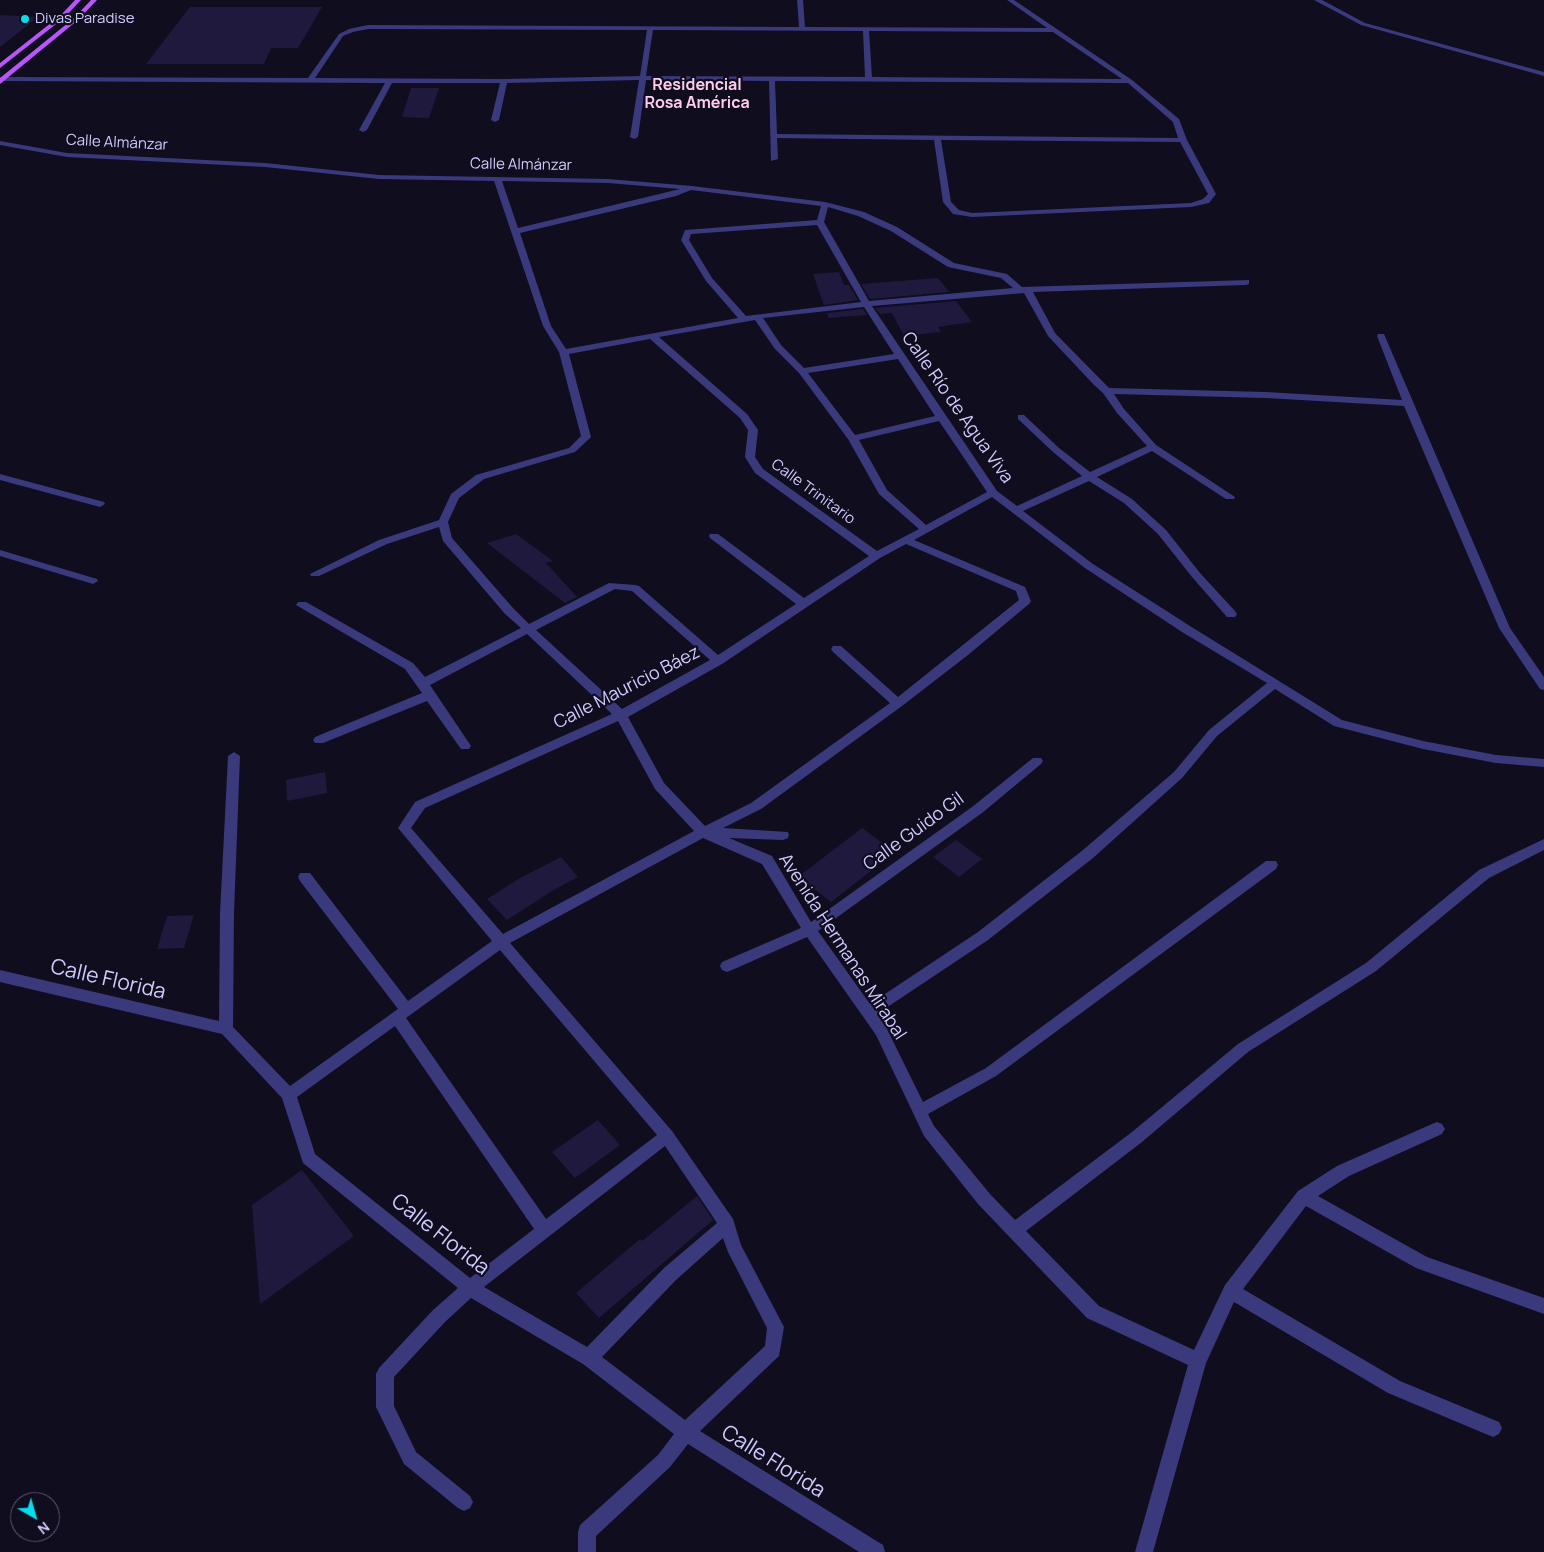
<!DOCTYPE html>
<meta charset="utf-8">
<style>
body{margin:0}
#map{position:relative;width:1544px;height:1552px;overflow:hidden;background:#0f0d1e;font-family:Manrope,sans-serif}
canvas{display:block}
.north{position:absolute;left:10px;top:1492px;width:50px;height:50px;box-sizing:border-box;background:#0f0d1e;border:1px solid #5c5977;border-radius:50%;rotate:142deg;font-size:14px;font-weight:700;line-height:20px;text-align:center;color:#d0cbfd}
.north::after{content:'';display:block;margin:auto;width:18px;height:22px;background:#07dced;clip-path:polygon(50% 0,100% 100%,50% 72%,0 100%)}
</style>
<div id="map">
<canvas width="1544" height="1552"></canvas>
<div class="north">N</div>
</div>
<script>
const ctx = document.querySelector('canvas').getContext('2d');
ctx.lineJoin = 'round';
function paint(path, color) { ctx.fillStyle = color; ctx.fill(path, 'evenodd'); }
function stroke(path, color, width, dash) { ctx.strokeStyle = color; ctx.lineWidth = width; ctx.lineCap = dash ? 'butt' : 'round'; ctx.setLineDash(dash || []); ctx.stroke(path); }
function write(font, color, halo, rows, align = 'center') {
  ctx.font = font + ' Manrope,sans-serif'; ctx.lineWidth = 4.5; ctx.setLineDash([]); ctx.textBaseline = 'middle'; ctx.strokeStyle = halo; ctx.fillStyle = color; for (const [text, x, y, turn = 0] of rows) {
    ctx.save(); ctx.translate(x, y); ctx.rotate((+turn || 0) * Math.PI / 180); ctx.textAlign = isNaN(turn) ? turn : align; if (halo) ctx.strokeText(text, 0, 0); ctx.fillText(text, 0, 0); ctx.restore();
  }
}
paint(new Path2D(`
 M190,7H322L298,48H271L264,64H146Z
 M0,15L38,17L0,47Z
 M411,88H439L429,118L402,117Z
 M839,272L844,285H849L858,300L824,305L813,274Z
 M938,278L949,292L870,299L861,284Z
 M956,301L972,322L938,327L941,332L904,336L892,313L880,314L875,308Z
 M863,309L867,315L829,318L827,313Z
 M516,534L553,561L546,563L577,597L565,603L487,543Z
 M325,772L327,793L287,801L286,780Z
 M862,828L895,852L831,902L798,877Z
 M956,840L982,859L959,877L933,857Z
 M561,857L578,877L552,891L507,920L487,899L520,878Z
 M194,915L184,948L157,949L167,916Z
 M598,1120L620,1145L575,1178L552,1152Z
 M302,1170L354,1236L260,1304L252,1205Z
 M697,1196L713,1220L599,1318L576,1293L640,1239L642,1241Z`), '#20193e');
paint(new Path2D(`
 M0,474L104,502L105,504L100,507L0,480Z`), '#3a397c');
paint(new Path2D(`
 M797,0H803L805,27L1047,28L1007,0H1014L1132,80L1179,119L1187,140L1216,194L1209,203L1191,207L972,217L953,214L943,202L934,140L777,138L778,159L771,161L769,81L646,80L638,137L634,139L630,137L639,80L507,83L499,120L495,122L491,120L500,83H392L367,130L363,132L359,130L385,83L0,81V77L308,78L339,34L349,29L368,25L799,27ZM368,29L647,30L640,76L504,79L315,78L343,36L353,32ZM653,30L863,31L865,77L646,76ZM869,31L1053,32L1122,79L872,77ZM775,81L1128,83L1173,122L1178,138L777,134ZM941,140L1180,142L1208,194L1203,199L1191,203L972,213L959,210L951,202Z
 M1314,0H1322L1365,23L1544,72V76L1361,25Z
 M0,141L67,153L265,163L379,175L608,179L692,186L825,202L864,212L897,227L954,263L1007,274L1022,287L1249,280V284L1246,285L1033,292L1055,333L1109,388L1266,392L1402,400L1377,336L1378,334H1384L1510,628L1544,677V690L1540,689L1499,628L1404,406L1266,398L1114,394L1124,409L1156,445L1235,497L1234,499H1226L1152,451L1097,477L1132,499L1166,530L1200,573L1235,611L1237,614L1235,617H1227L1192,577L1158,534L1124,503L1089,481L1023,511L1093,564L1190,626L1342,720L1423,741L1496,755L1544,759V767L1496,763L1423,749L1334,726L1275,689L1217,736L1182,778L1093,858L988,940L877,1014L886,1027L923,1102L986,1068L1266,861H1276L1278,865L1276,869L996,1076L928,1114L934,1126L990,1194L1015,1220L1132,1132L1238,1044L1366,963L1479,870L1544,839V850L1489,878L1376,971L1248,1052L1142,1142L1026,1231L1099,1306L1194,1350L1225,1285L1298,1191L1337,1166L1432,1124L1437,1122L1442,1124L1445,1129L1442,1134L1349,1176L1318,1196L1427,1257L1544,1298V1314L1416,1268L1306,1206L1243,1289L1400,1381L1499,1422L1502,1428L1499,1434L1493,1437L1388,1393L1234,1302L1206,1363L1153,1552H1135L1188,1365L1087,1318L978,1204L924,1136L876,1035L807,937L732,970L727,972L722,970L720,966L722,962L801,928L762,864L703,838L510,943L672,1131L733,1219L741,1245L784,1327L779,1356L700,1431L883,1545L885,1552H859L688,1444L670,1467L596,1536V1552H578V1532L580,1525L658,1455L674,1434L583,1364L471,1298L445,1322L394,1377V1406L416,1452L470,1496L473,1502L470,1508L464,1511L458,1508L404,1464L376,1407V1374L379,1368L433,1310L458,1288L303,1163L282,1098L222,1034L0,982V970L219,1021L220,913L228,756L234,752L240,756L234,913L233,1027L290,1086L398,1009L300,881L298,877L300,873H310L408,1001L492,941L398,828L415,802L612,714L527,634L430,685L469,743L471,746L469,749H461L427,701L323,743H315L313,740L315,737L422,693L405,669L296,605L298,602H306L413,663L425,677L521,628L505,614L443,541L439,527L387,544L319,576H311L310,574L379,540L439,520L451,494L476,475L569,448L581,436L559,352L543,326L494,181L379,179L265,167L67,157L0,145ZM502,181L608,183L680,189L518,228ZM691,190L821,206L817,220L685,230L681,240L706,281L738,318L566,349L551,326L520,233L676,196ZM828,207L858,216L891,231L948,267L1001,278L1013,288L869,301L824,222ZM817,225L861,302L746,316L712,278L689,240L691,234ZM1024,293L1048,336L1094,385L1103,393L1117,413L1147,446L1090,472L1059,448L1024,415H1018V419L1053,452L1082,476L1017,506L997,491L872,306ZM864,307L894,354L804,368L781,345L763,318ZM755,320L775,349L799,373L848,439L879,494L919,529L877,551L763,469L755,457L758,430L747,414L659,337ZM650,339L740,418L748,430L745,457L755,473L869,556L804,598L718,534H710L709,536L710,538L796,604L718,655L639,586L635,585L609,583L529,624L513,608L452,538L448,522L459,498L484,479L575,452L589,439L591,437L569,354ZM898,359L935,416L855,435L808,373ZM939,421L987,492L926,525L887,490L859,440ZM992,497L1085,568L1182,632L1267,683L1209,730L1174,772L1083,850L978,932L870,1004L818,931L982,813L1041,764L1043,761L1041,758H1033L972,807L811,922L772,856L729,838L783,840L788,838L789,835L788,832L723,828L761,809L902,706L968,655L1029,604L1031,601L1025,587L914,540ZM906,544L1016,591L1019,600L898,697L841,646H833L831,649L833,652L890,703L751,803L705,826L664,783L628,717L722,664L880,558ZM615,589L632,591L710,660L622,709L536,630ZM618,721L655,789L694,831L503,934L411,828L425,808ZM500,950L657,1135L546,1219L406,1018ZM395,1026L534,1229L470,1278L315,1154L297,1097ZM665,1146L717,1223L664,1268L587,1347L484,1287ZM723,1238L728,1252L767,1328L765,1346L685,1420L602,1357L676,1280Z
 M0,550L97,579L98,581L93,584L0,556Z`), '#3a397c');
paint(new Path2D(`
 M75,0H81L65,17L0,68V63L61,15Z
 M91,0H97L78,20L0,84V78L74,18Z`), '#b955fa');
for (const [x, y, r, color] of [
 [25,19,5,"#07dced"]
]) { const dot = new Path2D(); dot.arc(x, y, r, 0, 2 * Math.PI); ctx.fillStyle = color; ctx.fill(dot); stroke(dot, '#0f0d1e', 2); }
write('15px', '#d0cbfd', '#0f0d1e', [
 ["Divas Paradise",35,19]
], 'left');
write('15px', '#d0cbfd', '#0f0d1e', [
 ["Calle Almánzar",117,143,3],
 ["Calle Almánzar",521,165,1],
 ["Calle Trinitario",813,492,36]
]);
write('bold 16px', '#fecded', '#0f0d1e', [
 ["Residencial",697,86],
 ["Rosa América",697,104]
]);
write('18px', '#d0cbfd', '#0f0d1e', [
 ["Calle Río de Agua Viva",957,408,55],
 ["Calle Mauricio Báez",627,688,-27],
 ["Calle Guido Gil",914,832,-36],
 ["Avenida Hermanas Mirabal",842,947,57]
]);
write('21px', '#d0cbfd', '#0f0d1e', [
 ["Calle Florida",108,980,13],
 ["Calle Florida",440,1235,38],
 ["Calle Florida",773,1462,32]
]);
</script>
